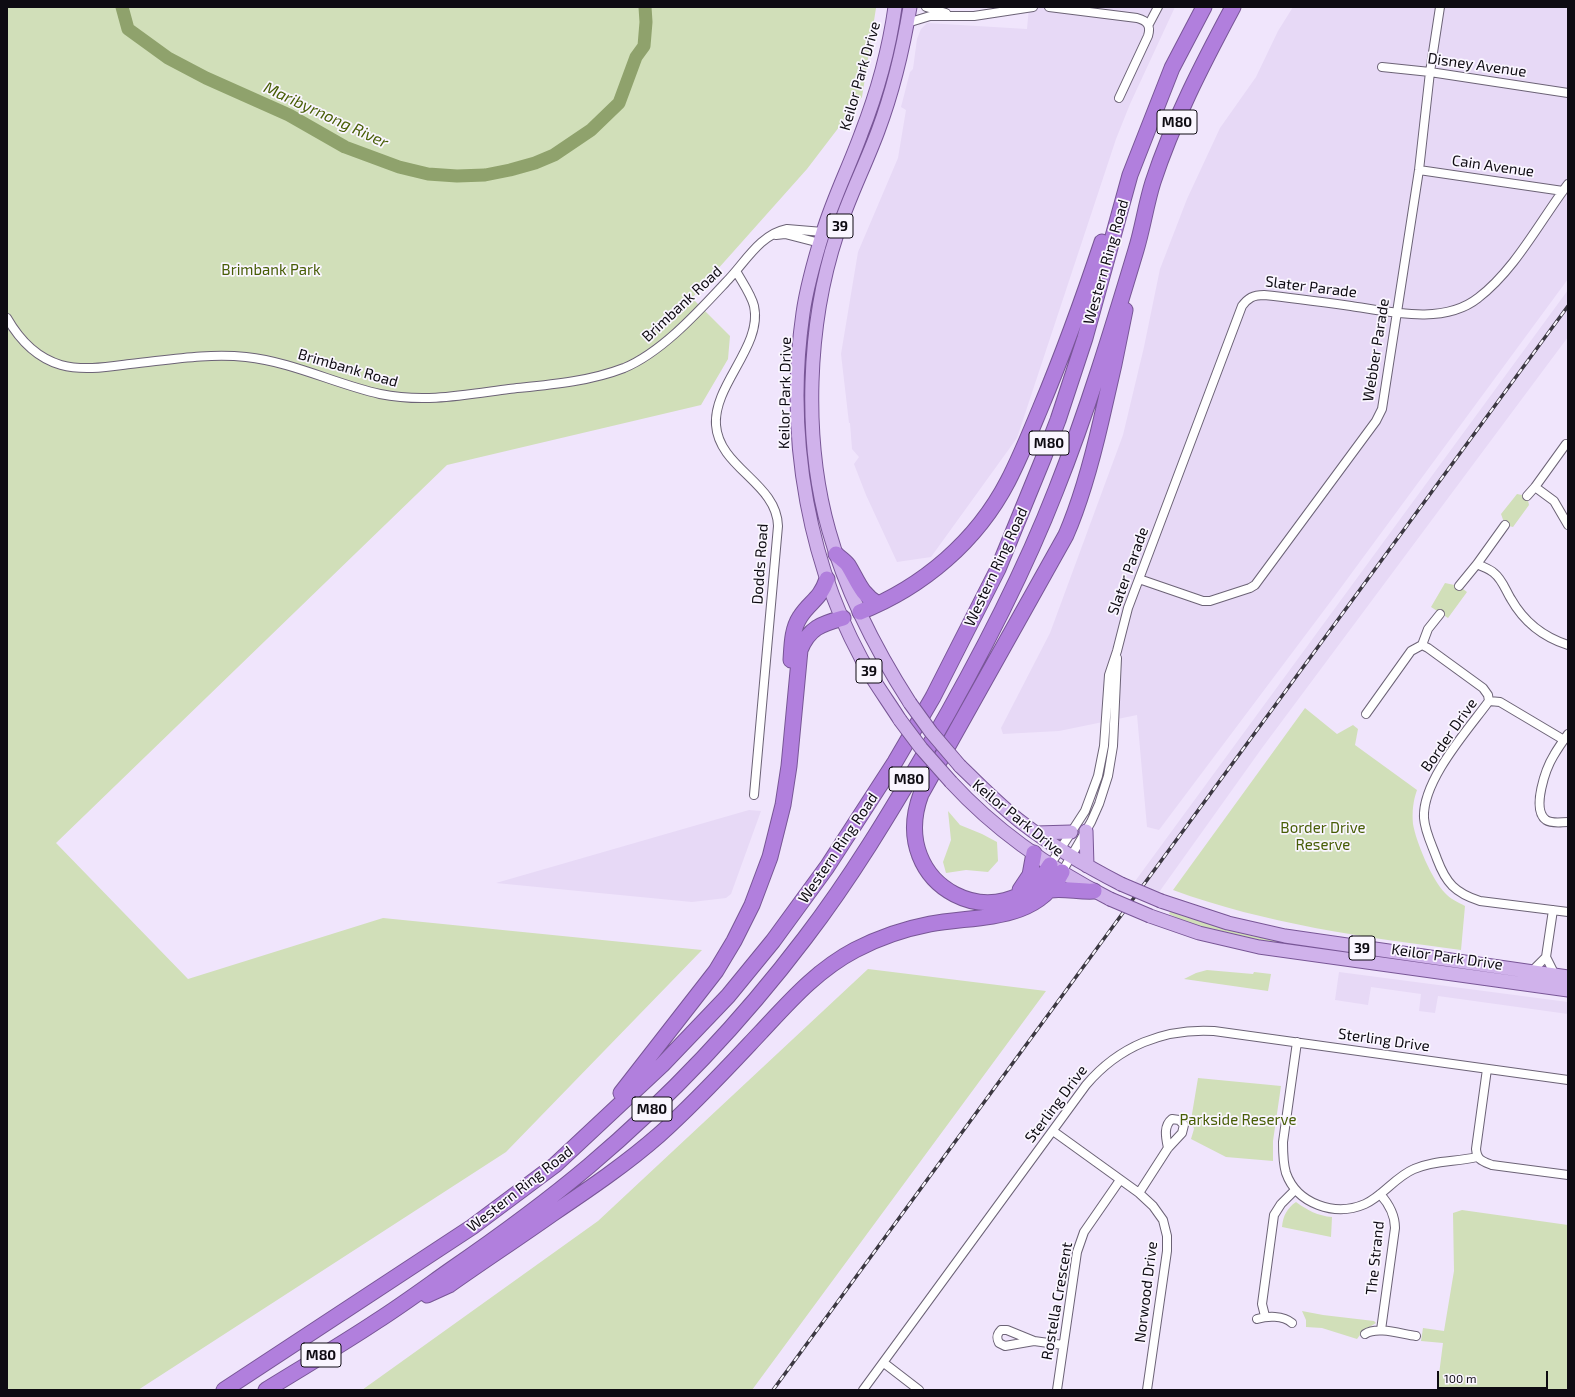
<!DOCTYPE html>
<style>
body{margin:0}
#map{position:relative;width:1575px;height:1397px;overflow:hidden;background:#f0e5fc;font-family:"Exo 2",sans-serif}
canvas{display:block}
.frame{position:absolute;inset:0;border:8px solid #0e0b12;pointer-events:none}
.scale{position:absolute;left:1437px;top:1371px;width:111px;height:18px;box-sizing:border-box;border:2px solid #0e0b12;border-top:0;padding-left:5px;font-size:12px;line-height:14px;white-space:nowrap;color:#0e0b12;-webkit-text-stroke:3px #faf6ff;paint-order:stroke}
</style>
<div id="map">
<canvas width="1575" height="1397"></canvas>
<div class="frame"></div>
<div class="scale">100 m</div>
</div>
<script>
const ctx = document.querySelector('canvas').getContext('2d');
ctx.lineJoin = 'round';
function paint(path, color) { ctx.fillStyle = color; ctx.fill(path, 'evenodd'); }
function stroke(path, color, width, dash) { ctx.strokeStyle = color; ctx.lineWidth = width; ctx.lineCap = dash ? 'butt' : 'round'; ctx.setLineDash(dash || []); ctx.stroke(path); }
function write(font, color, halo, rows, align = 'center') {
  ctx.font = font + ' "Exo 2",sans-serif'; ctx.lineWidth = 3.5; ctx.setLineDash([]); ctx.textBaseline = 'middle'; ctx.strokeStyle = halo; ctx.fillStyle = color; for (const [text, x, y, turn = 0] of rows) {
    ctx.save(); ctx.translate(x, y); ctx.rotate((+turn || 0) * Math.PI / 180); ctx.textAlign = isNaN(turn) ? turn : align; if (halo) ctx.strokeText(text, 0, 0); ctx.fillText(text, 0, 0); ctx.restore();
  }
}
paint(new Path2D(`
 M1029,7H1175L1130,104L1116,139L1017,438L931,557L897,562L866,495L854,464L859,457L852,449L850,423H849L841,354L858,252L898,158L906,110L901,107L910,72L913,69L917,39L921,29L927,23L1027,29Z
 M1293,7H1568V279L1334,597L1159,830L1147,827L1137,715L1059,731L1003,734L1001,728L1050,633L1123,435L1144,347L1160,269L1187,199L1220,128L1256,77L1278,31Z
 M1568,290V337L1262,748L1157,895L1133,884Z
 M749,810L761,811L731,894L726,898L692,902L496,883Z
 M1339,972L1568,1002V1014L1438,996L1435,1013L1419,1011L1421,994L1371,987L1368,1005L1335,1000Z`), '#e7d9f6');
paint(new Path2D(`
 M7,7H874L876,8L862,97L807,169L692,298L730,336L728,359L701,405L447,465L56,843L188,979L383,918L702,950L506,1152L138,1390H7Z
 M1517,494L1527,496L1529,505L1513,527L1505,525L1501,514Z
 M1445,583L1459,586L1467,592L1448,618L1431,607Z
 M1305,708L1337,734L1353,725L1358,729L1355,745L1417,790C1413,801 1412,812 1413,824C1416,842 1432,880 1445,893C1450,899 1458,902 1465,906L1461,950C1363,937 1266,924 1173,890Z
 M948,811L960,825L982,834L997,842L998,861L988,872L966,870L946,873L943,862L951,840Z
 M1171,909L1568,981V986L1281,946L1199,928L1169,914Z
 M868,969L1046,991L752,1390H362L598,1221Z
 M1207,970L1253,974L1254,972L1271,974L1268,991L1184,979L1196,973Z
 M1198,1078L1281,1086L1273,1141V1161L1226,1157L1191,1139L1194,1129L1191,1120Z
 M1296,1202C1307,1210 1318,1216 1332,1217L1331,1237L1282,1227C1283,1216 1287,1208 1296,1202Z
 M1462,1210L1568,1225V1390H1437L1443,1343L1421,1341L1423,1328L1444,1331L1454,1271L1453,1213Z
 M1302,1311L1323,1315L1374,1321L1376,1323L1363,1331L1357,1339L1322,1328L1306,1327V1320Z`), '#d1dfb9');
stroke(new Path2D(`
 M122,7L128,29L168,58L206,78L289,115L345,147L399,167L428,174L457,176L485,175L510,170L535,163L554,155L591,130L619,103L636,57L644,46L646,22L645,7`), '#8fa26c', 13);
const minor = new Path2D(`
 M926,7L946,13
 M1049,7L1137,18C1148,21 1151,26 1148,36L1119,98
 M907,23L930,16H974L1033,7
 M1149,24L1158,7
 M1382,67L1430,72L1568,93
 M1419,170L1563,191
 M776,235L785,234L820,243
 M736,271C742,282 751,294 754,306C763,346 713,385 716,425C719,468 777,483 778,526L754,795
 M7,318C19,339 37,358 61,365C83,371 107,367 130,364C169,360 207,353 246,357C293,362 335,384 380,394C425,403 464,395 509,389C547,385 588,382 624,368C662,352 698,312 726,282C744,264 760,234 787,229L823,232
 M1535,487L1554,501L1568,525
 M1527,496L1535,487L1566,444
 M1477,564C1483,567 1490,569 1494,573C1502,579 1506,591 1511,599C1524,622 1543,637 1568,645
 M1139,579L1203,601H1210L1250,588L1255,585L1376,421L1382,409L1419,170L1430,72L1440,7
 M1459,586L1477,564L1505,525
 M1422,645L1428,629L1440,614
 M1366,714L1411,651L1422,645L1428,648L1483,688L1488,695L1489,701
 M1568,734C1563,741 1558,748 1554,755C1546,768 1531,809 1546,820C1552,824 1561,822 1568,822
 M1564,740L1500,702L1489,701L1486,705C1465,733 1422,782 1424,818C1425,832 1432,845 1437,859C1446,883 1455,893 1480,901L1568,912
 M1050,865L1085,811L1098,776L1104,746L1109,675L1117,651L1128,608L1242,306C1248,298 1253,295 1264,295C1293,298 1322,302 1351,306C1391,312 1444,325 1478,298C1515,270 1540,221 1568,184
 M1062,872L1091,822L1099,804L1108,776L1113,746L1117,658
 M1553,910L1546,957L1555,975
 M1531,972L1546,957
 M1297,1042L1283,1142C1283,1152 1283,1163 1286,1173C1297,1204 1335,1217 1365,1204C1383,1196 1395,1177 1414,1169C1434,1160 1456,1162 1477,1157
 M1487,1069L1476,1149C1477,1160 1482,1161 1492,1165L1568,1175
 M1053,1131L1139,1193L1153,1206L1163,1220L1167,1236V1251L1147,1390
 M1139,1193L1168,1148L1182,1133L1184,1125L1179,1120L1172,1119C1163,1126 1166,1138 1168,1148
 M1380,1194C1389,1204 1395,1214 1395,1228L1381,1330
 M1265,1316L1262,1304L1274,1215L1281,1204L1295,1190
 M1257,1319C1267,1316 1283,1315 1292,1323
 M1365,1334C1377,1326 1401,1334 1416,1336
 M1034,1341L1005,1346L999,1343C996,1337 997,1334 1001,1330H1007L1034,1341L1063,1345
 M884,1363L919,1390
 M863,1390L1086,1085C1119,1046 1164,1028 1214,1031L1568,1080
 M1057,1390L1077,1252L1084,1232L1120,1180`);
const primary = new Path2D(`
 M895,7C889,50 877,93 861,134C849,167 833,199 823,232C815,258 807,285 803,313C785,437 808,571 873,679C882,693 891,706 900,720
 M910,7C903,49 893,91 878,131C865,166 848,199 837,234C807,325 803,439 829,531C846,592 876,650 910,703
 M960,766C980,785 999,805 1021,822C1052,846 1086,866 1121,884
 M951,782C996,831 1051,869 1110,899
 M1086,831L1087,866
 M1036,833L1071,832
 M1161,901L1228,923L1285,936L1568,977
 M1150,916L1199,933L1259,947L1568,990`);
const motorway = new Path2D(`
 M836,554C840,558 845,561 848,565C858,581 860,593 878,604
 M860,612C923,587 977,541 1008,481C1020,458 1030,433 1040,409C1063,354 1083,299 1102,242
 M791,660C792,645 792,629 800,617C810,601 820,600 827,579
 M1050,865C1003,944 886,888 921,794L1066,535C1082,498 1092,460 1101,421C1110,384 1118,347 1125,310
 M1020,890L1030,875L1034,853
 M1050,890C1065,888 1079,892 1094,891
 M621,1093L716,971L734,941L752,905L770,857L783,805L789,766L800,650C809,628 821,624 843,618
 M427,1295L449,1285C483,1261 518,1238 552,1214C589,1189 626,1164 659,1135C695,1103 728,1067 761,1032C790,1001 817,970 855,950C878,938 904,929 930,924C978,915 1036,923 1062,872
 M224,1390L472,1227L555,1165L662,1065L728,996L773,941L827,867L895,762L933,697L998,569L1043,459L1058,420L1085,338L1130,175L1172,68L1204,7
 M266,1390C303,1367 341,1345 377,1321C402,1305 425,1288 449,1271C497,1238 544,1204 589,1166C668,1099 742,1021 805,938C851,878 890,813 928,748C976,665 1021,580 1056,490C1087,412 1112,330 1136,250C1143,227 1146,204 1153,182C1173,121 1203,63 1233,7`);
stroke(minor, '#6c6376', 10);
stroke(primary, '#785696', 15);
stroke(motorway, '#785696', 17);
stroke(minor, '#fff', 8);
stroke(primary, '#d0b2eb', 13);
stroke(motorway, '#b17fdd', 15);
const rail = new Path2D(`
 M773,1390L1568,306`);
stroke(rail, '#3c3842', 3.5);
stroke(rail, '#faf6ff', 2, [6]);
const primaryBridge = new Path2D(`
 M910,703L931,732L960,766
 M900,720L921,748L951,782
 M1121,884L1161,901
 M1110,899L1150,916`);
stroke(primaryBridge, '#785696', 15, []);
stroke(primaryBridge, '#d0b2eb', 13);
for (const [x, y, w] of [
 [1177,122,40],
 [840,226,26],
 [1049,443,40],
 [869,671,26],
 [909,779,40],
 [1362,948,26],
 [652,1109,40],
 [321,1355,40]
]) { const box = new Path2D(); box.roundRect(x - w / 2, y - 12, w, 24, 3); ctx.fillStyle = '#faf6ff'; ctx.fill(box); stroke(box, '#0e0b12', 1); }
write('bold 14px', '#0e0b12', null, [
 ["M80",1177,122],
 ["39",840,226],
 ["M80",1049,443],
 ["39",869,671],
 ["M80",909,779],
 ["39",1362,948],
 ["M80",652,1109],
 ["M80",321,1355]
]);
write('15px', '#0e0b12', '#faf6ff', [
 ["Disney Avenue",1477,65,8],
 ["Keilor Park Drive",860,76,-74],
 ["Cain Avenue",1493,166,8],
 ["Western Ring Road",1106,262,-74],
 ["Slater Parade",1311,287,7],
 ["Brimbank Road",682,304,-43],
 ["Webber Parade",1376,350,-81],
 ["Brimbank Road",348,368,16],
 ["Keilor Park Drive",785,393,-89],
 ["Dodds Road",760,564,-86],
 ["Western Ring Road",996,567,-65],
 ["Slater Parade",1128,571,-70],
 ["Border Drive",1449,735,-55],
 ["Keilor Park Drive",1018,818,39],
 ["Western Ring Road",838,848,-56],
 ["Keilor Park Drive",1447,957,8],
 ["Sterling Drive",1384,1040,8],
 ["Sterling Drive",1056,1104,-53],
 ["Western Ring Road",520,1189,-38],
 ["The Strand",1375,1258,-84],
 ["Norwood Drive",1146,1292,-83],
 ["Rostella Crescent",1057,1301,-80]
]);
write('15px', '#475d05', '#faf6ff', [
 ["Brimbank Park",271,270],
 ["Border Drive",1323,828],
 ["Reserve",1323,845],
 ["Parkside Reserve",1238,1120]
]);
write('italic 16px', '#475d05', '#faf6ff', [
 ["Maribyrnong River",326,115,25]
]);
</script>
